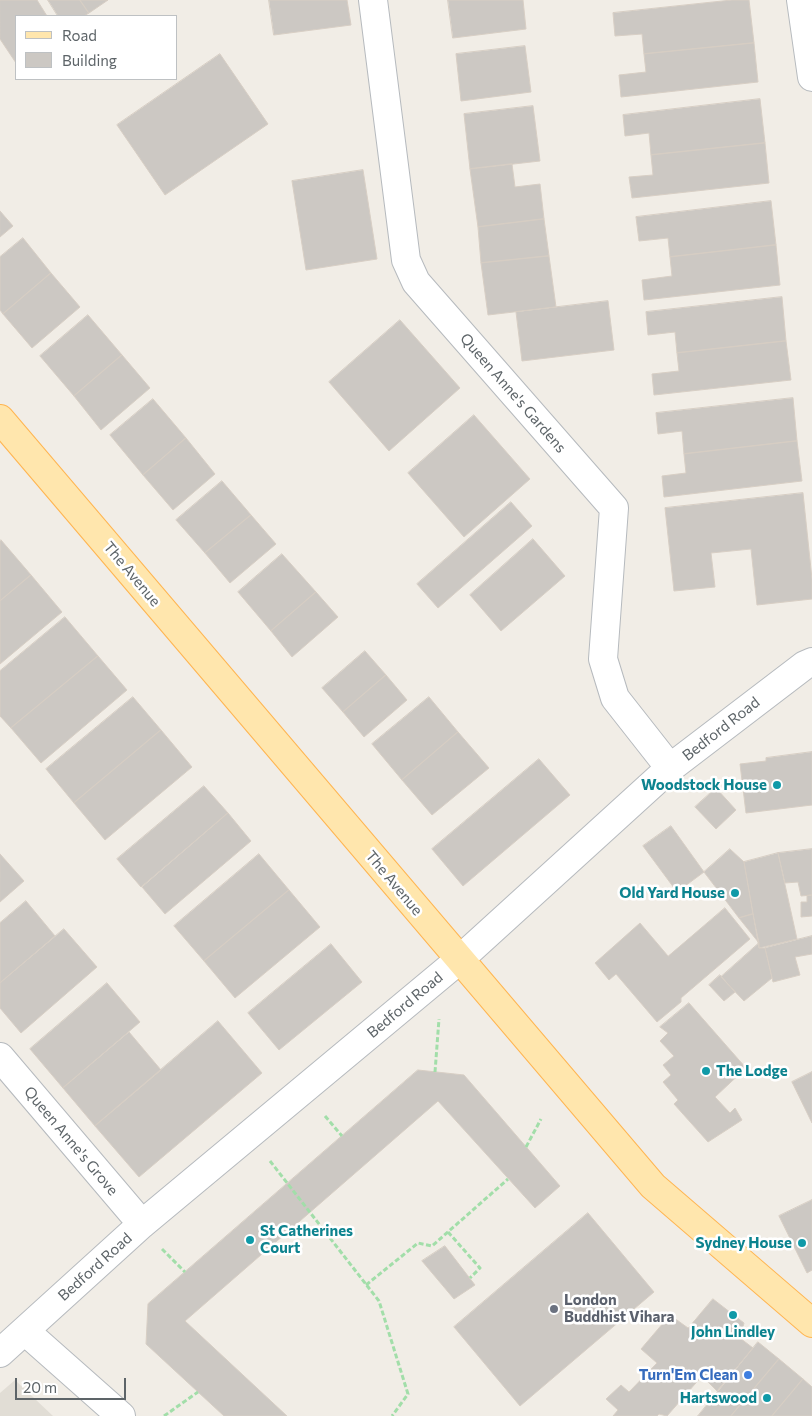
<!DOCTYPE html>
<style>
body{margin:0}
#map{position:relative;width:812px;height:1416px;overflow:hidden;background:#f1ede6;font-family:Commissioner,sans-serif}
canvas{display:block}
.legend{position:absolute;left:15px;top:15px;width:162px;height:65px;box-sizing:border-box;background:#fff;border:1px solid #bec1c3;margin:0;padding:6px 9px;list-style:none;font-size:15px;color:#5d6468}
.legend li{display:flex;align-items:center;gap:10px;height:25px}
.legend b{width:25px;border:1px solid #bec1c3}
.scale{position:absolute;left:15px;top:1378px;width:111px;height:22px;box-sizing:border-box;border:2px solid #5d6468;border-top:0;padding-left:6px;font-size:15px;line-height:18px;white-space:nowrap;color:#5d6468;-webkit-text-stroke:4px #fff;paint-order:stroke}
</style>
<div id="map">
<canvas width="812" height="1416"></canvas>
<ul class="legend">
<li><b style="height:6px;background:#ffe6ad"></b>Road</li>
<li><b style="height:14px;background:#ccc8c3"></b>Building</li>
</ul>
<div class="scale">20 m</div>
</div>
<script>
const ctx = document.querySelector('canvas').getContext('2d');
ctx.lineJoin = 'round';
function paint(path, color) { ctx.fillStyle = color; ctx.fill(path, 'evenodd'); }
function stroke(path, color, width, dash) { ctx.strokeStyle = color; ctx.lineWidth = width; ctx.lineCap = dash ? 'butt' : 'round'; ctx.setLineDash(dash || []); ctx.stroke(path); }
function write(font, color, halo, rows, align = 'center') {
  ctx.font = font + ' Commissioner,sans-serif'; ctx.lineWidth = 5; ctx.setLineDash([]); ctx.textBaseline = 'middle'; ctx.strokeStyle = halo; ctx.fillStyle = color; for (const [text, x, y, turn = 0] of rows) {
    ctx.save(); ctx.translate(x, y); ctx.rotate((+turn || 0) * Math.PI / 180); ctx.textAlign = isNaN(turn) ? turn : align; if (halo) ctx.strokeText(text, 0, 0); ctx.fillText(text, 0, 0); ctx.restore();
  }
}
paint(new Path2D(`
 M15,1380L53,1416H0V1393Z`), '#e1ddd5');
const building = new Path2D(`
 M0,0H37L47,16H16V63L0,39Z
 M48,0H80L89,13L84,16H58Z
 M80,0H108L89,13Z
 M269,0H347L351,25L274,35Z
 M448,0H523L526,29L453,38Z
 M732,0H749L754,43L644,54L642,34L615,36L613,13Z
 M754,43L758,82L621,97L619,75L646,72L644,54Z
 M525,46L531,92L461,101L456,54Z
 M220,54L268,124L165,195L117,125Z
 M760,99L765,143L651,155L649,133L625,136L623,115Z
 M533,106L540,161L470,169L464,114Z
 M765,143L769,183L632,198L629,177L653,175L651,155Z
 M512,164L515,187L540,184L544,219L478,227L470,169Z
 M363,170L377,259L306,270L292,181Z
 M771,201L776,245L670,257L668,238L639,241L636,217Z
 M0,211L13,226L0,237Z
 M544,219L549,256L481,263L478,227Z
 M23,238L51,273L3,314L0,310V257Z
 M776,245L780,285L644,300L642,280L672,276L670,257Z
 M549,256L556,307L488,315L481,263Z
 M51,273L80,307L32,348L3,314Z
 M782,297L786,341L677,353L675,332L648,335L646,312Z
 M608,301L614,350L522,361L516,312Z
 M88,315L122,355L74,396L40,356Z
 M400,320L460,388L389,451L329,382Z
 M786,341L791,380L654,395L652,374L679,371L677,353Z
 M122,355L150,388L101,430L74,396Z
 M793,398L797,441L684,454L682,431L658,434L656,413Z
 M153,399L186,438L143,475L110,435Z
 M474,415L530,479L464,537L408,473Z
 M186,438L215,474L173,510L143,475Z
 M797,441L802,481L664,497L662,476L686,473L684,454Z
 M222,481L251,515L205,553L176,520Z
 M803,493L812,579V599L757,605L751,549L711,553L715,587L674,591L665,508Z
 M511,502L532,526L438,608L417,584Z
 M251,515L276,544L230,583L205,553Z
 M533,539L565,576L501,631L470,595Z
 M1,540L31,575L0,601V541Z
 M282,554L316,592L271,631L238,592Z
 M31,575L62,612L0,664V601Z
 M316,592L338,617L292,657L271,631Z
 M65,617L98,656L11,728L0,716V671Z
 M365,651L386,675L343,712L322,688Z
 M98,656L127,690L41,763L11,728Z
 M386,675L407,700L364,737L343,712Z
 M133,697L161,730L74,803L46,769Z
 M429,697L458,732L402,780L372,744Z
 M161,730L192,767L105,840L74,803Z
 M458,732L489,768L432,815L402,780Z
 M812,752V805L746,813L740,764L766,761V758Z
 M539,759L570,795L463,886L432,849Z
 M204,786L228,813L141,887L117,859Z
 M716,788L736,810L716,829L695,807Z
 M228,813L251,841L165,914L142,887Z
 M671,826L704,872L677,892L643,846Z
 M730,849L744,862L753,914L739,918L704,872Z
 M812,849V895L801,896L798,882L785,883L778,853Z
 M778,853L797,939L759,948L744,862Z
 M0,854L24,881L0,902Z
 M259,854L289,890L204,961L174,926Z
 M289,890L320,927L235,998L204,961Z
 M812,895V916L801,917V902H807V896Z
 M26,901L55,936L0,983V923Z
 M725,908L750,939L681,998V1002L657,1022L616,974L609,980L595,963L640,923L668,956Z
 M753,914L759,943L739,918Z
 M64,929L97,967L21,1033L0,1008V983Z
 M812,936V954L795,957L800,975L773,982L765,948Z
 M759,943V948H765L772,978L744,1001L721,977Z
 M331,944L362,982L279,1050L248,1013Z
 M720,975L735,992L724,1001L709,985Z
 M107,983L140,1022L63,1088L30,1049Z
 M689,1003L746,1068L715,1097L730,1113L735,1108L742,1120L708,1142L674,1104L678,1100L663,1082L671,1075L663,1065L674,1056L660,1041L668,1033L660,1027Z
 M218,1021L262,1073L139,1177L95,1126Z
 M129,1032L161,1070L95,1126L63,1088Z
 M418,1070L464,1075L560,1186L535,1208L438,1101L185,1321L287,1416H224L146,1344L148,1304Z
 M812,1072V1123L792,1082Z
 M812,1200V1270L807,1273L779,1216Z
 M588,1213L654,1292L520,1406L454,1327Z
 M445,1246L475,1285L454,1299L422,1261Z
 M713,1299L744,1323L740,1338L753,1348L717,1391L702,1376L667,1416L659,1414L657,1416H613L618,1410L606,1399L621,1385L629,1392L657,1363L641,1349L670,1315L688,1328Z
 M758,1342L779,1359L731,1416H698Z
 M779,1359L803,1379L772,1416H731Z
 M803,1379L812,1387V1416H772Z`);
paint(building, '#ccc8c3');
stroke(building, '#d7cec4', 1);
const minor = new Path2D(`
 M373,0L406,260L416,282L614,508L603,659L615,698L670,768
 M801,0L812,77
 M0,1057L142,1224
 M25,1331L121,1416
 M0,1353L142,1224L459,960L670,768L805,665L812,662`);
const major = new Path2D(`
 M0,419L653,1186L812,1323`);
stroke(minor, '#b6babe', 30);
stroke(major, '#ffb551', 30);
stroke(new Path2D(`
 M435,1072L439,1019
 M325,1116L342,1136
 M526,1147L541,1119
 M270,1161L379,1301L408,1394L392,1416
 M448,1232L480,1268L470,1278
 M162,1249L185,1272
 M366,1285L418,1243L432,1246L508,1179
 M164,1416L198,1392`), '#a2dea9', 3, [5, 2.5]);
stroke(minor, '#fff', 28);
stroke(major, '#ffe6ad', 28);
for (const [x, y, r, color] of [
 [777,785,5,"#0f9aa8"],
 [735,893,5,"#0f9aa8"],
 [706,1071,5,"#0f9aa8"],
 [250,1240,5,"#0f9aa8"],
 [802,1243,5,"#0f9aa8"],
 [554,1309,5,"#6b7280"],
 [733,1315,5,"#0f9aa8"],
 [748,1375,5,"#3f7fe0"],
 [767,1398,5,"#0f9aa8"]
]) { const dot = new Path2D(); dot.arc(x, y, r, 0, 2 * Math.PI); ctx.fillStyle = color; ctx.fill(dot); stroke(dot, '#fff', 2); }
write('15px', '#5d6468', '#fff', [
 ["Queen Anne's Gardens",513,393,49],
 ["The Avenue",132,574,50],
 ["Bedford Road",721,729,-38],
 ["The Avenue",394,883,50],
 ["Bedford Road",405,1005,-40],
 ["Queen Anne's Grove",71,1141,50],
 ["Bedford Road",95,1267,-42]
]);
write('bold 15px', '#0d838f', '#fff', [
 ["Woodstock House",767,785],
 ["Old Yard House",725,893],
 ["The Lodge",716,1071,"left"],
 ["St Catherines",260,1231,"left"],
 ["Court",260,1248,"left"],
 ["Sydney House",792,1243],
 ["John Lindley",733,1332,"center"],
 ["Hartswood",757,1398]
], 'right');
write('bold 15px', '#5b616d', '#fff', [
 ["London",564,1300],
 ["Buddhist Vihara",564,1317]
], 'left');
write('bold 15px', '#366cbe', '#fff', [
 ["Turn'Em Clean",738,1375]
], 'right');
</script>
